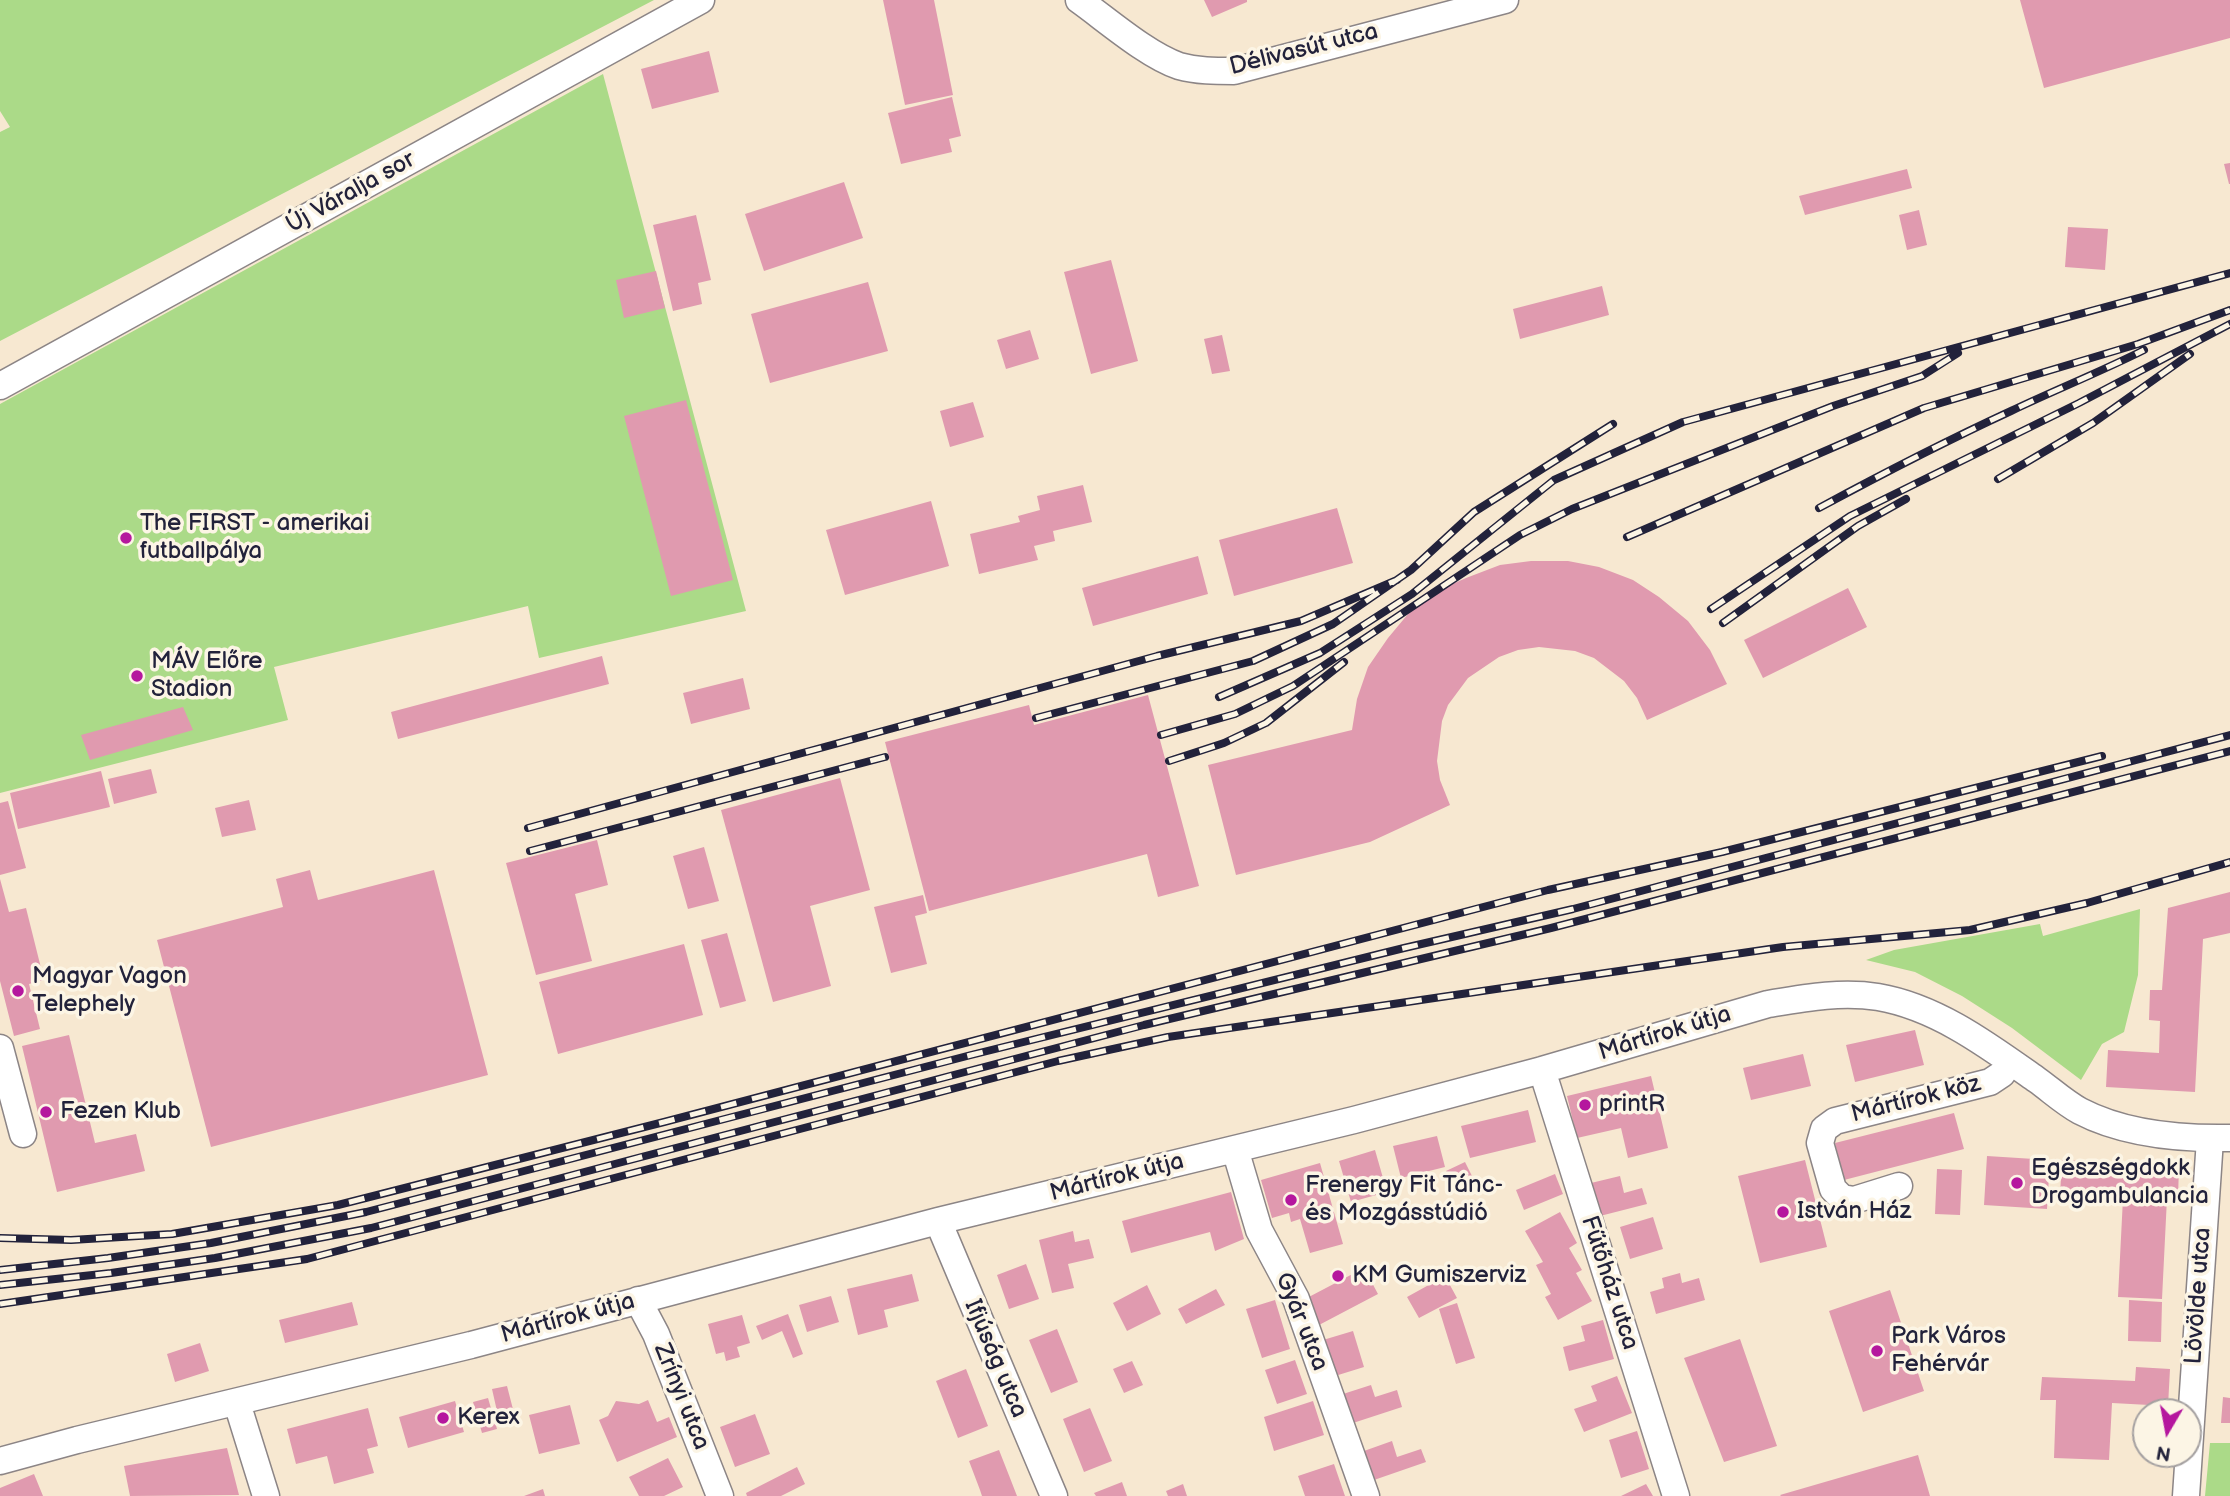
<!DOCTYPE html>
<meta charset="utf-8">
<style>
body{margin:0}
#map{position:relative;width:2230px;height:1496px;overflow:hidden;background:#f7e8d1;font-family:"Balsamiq Sans",sans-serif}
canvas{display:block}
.north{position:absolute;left:2132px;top:1398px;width:70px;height:70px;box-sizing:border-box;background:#fcf5e5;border:2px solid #a5a1a1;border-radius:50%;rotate:190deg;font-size:19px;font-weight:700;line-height:28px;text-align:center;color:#22223b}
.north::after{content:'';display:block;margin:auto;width:24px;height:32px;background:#b5179e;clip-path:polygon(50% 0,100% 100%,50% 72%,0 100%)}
</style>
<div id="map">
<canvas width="2230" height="1496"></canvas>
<div class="north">N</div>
</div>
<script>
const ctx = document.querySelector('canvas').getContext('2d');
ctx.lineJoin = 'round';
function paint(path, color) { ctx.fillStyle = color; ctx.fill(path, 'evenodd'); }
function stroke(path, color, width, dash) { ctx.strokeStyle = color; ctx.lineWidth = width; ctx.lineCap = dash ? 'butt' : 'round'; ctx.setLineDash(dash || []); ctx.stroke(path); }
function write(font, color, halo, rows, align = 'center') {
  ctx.font = font + ' "Balsamiq Sans",sans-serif'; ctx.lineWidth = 7; ctx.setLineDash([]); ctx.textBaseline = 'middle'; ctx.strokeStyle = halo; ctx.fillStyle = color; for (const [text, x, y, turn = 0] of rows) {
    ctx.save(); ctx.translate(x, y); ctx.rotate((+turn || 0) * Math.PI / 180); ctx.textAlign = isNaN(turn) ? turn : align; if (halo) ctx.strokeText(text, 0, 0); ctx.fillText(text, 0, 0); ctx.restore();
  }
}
paint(new Path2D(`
 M0,0H654L0,341V132L10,127L0,111Z
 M603,74L746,611L539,658L528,606L274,667L288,720L0,793V404Z
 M2140,909L2138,975L2124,1032L2102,1044L2081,1080L2012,1028L1962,996L1915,972L1866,960L1894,950L2040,924L2043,936Z
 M2210,1443H2230V1496H2205Z`), '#abda88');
paint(new Path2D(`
 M883,0H934L953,95L905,105Z
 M1204,0H1247V2L1212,17Z
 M2020,0H2230V38L2044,88Z
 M709,51L719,92L652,109L641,69Z
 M952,97L961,136L949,139L952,152L901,164L888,113Z
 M2230,163V184H2229L2224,164Z
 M1907,169L1912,188L1805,215L1799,196Z
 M844,182L863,238L764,271L745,214Z
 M1919,210L1927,245L1907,250L1899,215Z
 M696,215L711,280L698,283L702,304L673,311L653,225Z
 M2068,227L2108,229L2105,270L2065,267Z
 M1111,260L1138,361L1091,374L1064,272Z
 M656,271L665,308L624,318L616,280Z
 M868,282L888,351L770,383L751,314Z
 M1602,286L1609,315L1520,339L1513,309Z
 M1030,330L1039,359L1006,369L997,340Z
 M1222,335L1230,371L1212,374L1204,339Z
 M686,400L733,580L671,596L624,416Z
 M973,402L984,437L950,447L940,411Z
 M1083,485L1092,522L1053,531L1055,541L1034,546L1038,560L979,574L970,534L1020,522L1018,516L1040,510L1037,496Z
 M931,501L949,566L845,595L826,530Z
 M1337,508L1353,563L1234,596L1219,540Z
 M1198,556L1208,594L1093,626L1082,588Z
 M1531,561H1568L1599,567L1633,580L1659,597L1688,621L1710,650L1727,684L1647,720L1637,698L1624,681L1594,658L1575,651L1539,647L1518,650L1499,657L1468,678L1448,705L1442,721L1437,761L1440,780L1450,805L1370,842L1236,875L1208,765L1352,730L1357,699L1368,667L1388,638L1408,614L1437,591L1466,578L1500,565Z
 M1848,588L1867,627L1763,678L1744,640Z
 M602,656L609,684L398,739L391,712Z
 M743,678L750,709L691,724L683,693Z
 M1148,695L1199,886L1158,897L1147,854L929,911L885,742L1029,705L1034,725Z
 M183,707L193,730L90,760L81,735Z
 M151,769L157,793L114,804L108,779Z
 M101,771L110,807L18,829L10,793Z
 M840,778L870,890L810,906L831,986L773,1002L721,810Z
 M249,800L256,830L222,837L215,808Z
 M8,801L26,868L0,875V803Z
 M597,840L608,885L575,894L592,961L536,975L506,863Z
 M704,847L719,901L688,909L673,856Z
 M310,870L318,900L434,870L488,1075L211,1147L157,940L283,907L276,879Z
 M0,879L9,912L26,908L44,980L29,984L40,1029L14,1036L0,981Z
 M2230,892V933L2203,939L2195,1092L2106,1087L2108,1050L2159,1053L2160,1021L2149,1020L2150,990H2162L2168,908Z
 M923,895L927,913L915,916L927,964L891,973L874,907Z
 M727,933L746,1001L720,1008L701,940Z
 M684,944L703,1015L558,1054L539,982Z
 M1915,1030L1924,1065L1855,1082L1846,1045Z
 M69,1035L95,1143L136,1134L145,1171L57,1192L22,1046Z
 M1803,1054L1811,1086L1751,1100L1743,1068Z
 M1651,1076L1668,1148L1628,1158L1621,1128L1577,1138L1567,1096Z
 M1528,1110L1536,1142L1470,1158L1461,1126Z
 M1954,1113L1964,1149L1844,1180L1835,1143Z
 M1437,1136L1445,1167L1401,1178L1393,1146Z
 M1375,1150L1387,1192L1351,1202L1339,1161Z
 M1987,1156L2050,1160L2047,1209L1984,1205Z
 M1805,1160L1827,1247L1760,1263L1738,1176Z
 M2062,1160L2179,1166L2178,1198H2167L2162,1299L2118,1297L2123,1198L2060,1195Z
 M1465,1162L1477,1186L1458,1195L1446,1171Z
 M1320,1163L1343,1244L1310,1253L1300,1219L1291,1222L1289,1213L1272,1218L1261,1180Z
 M1937,1169L1962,1170L1960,1215L1935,1214Z
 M1555,1174L1563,1194L1524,1210L1516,1190Z
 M1620,1176L1624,1193L1642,1188L1647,1204L1600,1216L1591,1183Z
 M1231,1192L1244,1239L1215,1251L1210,1232L1131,1253L1122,1221Z
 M1560,1212L1577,1243L1569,1248L1582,1270L1576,1273L1592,1301L1558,1320L1545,1297L1551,1294L1536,1265L1543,1262L1525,1231Z
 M1653,1217L1663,1249L1630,1259L1620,1227Z
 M1073,1231L1075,1242L1089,1239L1094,1258L1068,1264L1074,1288L1052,1293L1039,1240Z
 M1026,1264L1039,1299L1009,1309L997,1275Z
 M1364,1268L1378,1294L1319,1325L1305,1299Z
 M1680,1273L1682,1283L1699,1278L1705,1300L1656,1314L1650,1292L1664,1288L1662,1278Z
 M912,1274L919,1301L884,1310L888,1327L858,1335L847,1289Z
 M1445,1276L1457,1298L1419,1318L1407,1297Z
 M1147,1285L1161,1314L1127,1331L1113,1303Z
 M1216,1289L1225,1305L1186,1324L1178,1309Z
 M1890,1290L1924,1391L1863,1412L1829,1311Z
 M831,1296L839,1322L807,1332L799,1305Z
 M1275,1300L1290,1349L1262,1358L1246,1309Z
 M2129,1300L2162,1302L2161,1342L2128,1341Z
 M352,1302L358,1325L285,1343L279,1320Z
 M1457,1303L1475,1358L1456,1364L1439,1309Z
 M788,1314L803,1354L793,1358L782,1331L762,1340L756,1326Z
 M742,1315L750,1343L737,1347L740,1357L726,1361L724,1352L716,1354L708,1324Z
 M1603,1320L1614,1359L1569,1371L1563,1347L1585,1341L1581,1326Z
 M1057,1329L1078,1382L1051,1393L1029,1340Z
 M1353,1331L1364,1367L1335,1376L1323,1340Z
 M1740,1339L1777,1446L1724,1462L1684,1358Z
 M200,1343L209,1371L175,1382L167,1354Z
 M1295,1360L1307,1394L1277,1404L1265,1370Z
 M1132,1361L1143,1385L1124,1393L1113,1369Z
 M2136,1367L2170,1369L2168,1406L2112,1403L2109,1460L2054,1458L2056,1400H2040L2042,1377L2135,1381Z
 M966,1369L988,1426L958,1438L936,1381Z
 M1617,1376L1632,1413L1584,1432L1574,1409L1597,1401L1591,1386Z
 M1371,1385L1375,1397L1397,1390L1402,1407L1353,1423L1343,1394Z
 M507,1386L515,1417L499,1420L492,1389Z
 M2223,1397L2230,1398V1423H2221Z
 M488,1398L497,1429L482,1433L473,1402Z
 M648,1400L657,1422L669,1417L677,1437L617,1462L599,1420L608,1416L616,1401L639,1404Z
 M455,1401L464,1432L408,1448L399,1417Z
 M1313,1401L1324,1435L1274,1451L1264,1417Z
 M570,1405L580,1444L539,1454L529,1415Z
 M368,1408L378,1446L367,1449L374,1473L334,1484L327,1456L296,1464L287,1429Z
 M1090,1408L1112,1461L1084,1472L1063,1419Z
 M755,1414L770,1454L735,1467L720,1427Z
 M1637,1431L1649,1469L1621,1478L1609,1440Z
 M1392,1441L1397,1457L1421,1449L1426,1462L1374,1480L1364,1451Z
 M227,1448L239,1495L130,1496L124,1466Z
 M999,1450L1010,1478L1017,1496H982L980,1490L969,1461Z
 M1918,1455L1930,1496H1781L1780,1495Z
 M668,1458L683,1487L664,1496H639L629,1477Z
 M1334,1464L1345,1496H1305L1298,1476Z
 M797,1467L805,1484L781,1496H747L746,1493Z
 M34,1474L43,1496H0V1488Z
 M1122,1482L1127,1496H1096L1094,1493Z
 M1183,1484L1187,1496H1168L1166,1491Z
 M1646,1484L1653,1496H1621Z
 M543,1489L545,1496H524Z`), '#e09aaf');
const minor = new Path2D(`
 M1079,0C1107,20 1147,55 1179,66C1197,71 1215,71 1234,71L1505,0
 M0,386L701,0
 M0,1048L23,1134
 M1542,1070L1676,1496
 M1235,1149L1259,1230L1296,1299L1366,1496
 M1899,1186L1854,1200L1842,1198L1833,1189L1820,1143L1824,1129L1835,1121L1990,1082L2002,1074L2010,1061
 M938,1221L1054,1496
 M638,1300L656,1334L720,1496
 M237,1403L266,1496
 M0,1461L77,1440L471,1345L938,1221L1354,1120L1542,1070L1768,1004C1804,998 1841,991 1878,997C1937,1007 1989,1046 2037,1080C2051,1090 2065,1103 2080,1111C2124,1134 2180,1139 2230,1138
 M2186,1496L2210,1139`);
stroke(minor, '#8c8586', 29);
stroke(minor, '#fff', 26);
const rail = new Path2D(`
 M1998,479L2093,423L2190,354
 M1819,508C1882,474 1946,441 2011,411C2055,390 2100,372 2144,350
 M1627,537L1924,408L2138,344L2230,310
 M1711,609L1850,516L2079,403L2230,324
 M1723,623L1858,526L1906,499
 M1219,697L1320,653L1412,594L1554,480L1683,422L2230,273
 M1036,718L1253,661L1333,624L1411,570L1474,512L1613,424
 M1161,735L1235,714L1293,686L1520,535L1572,509L1833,406L1922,376L1958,353
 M1169,761L1224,743L1266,723L1344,662
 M528,828L1157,656L1301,621L1397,580
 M530,851L885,757
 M0,1238L71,1240L172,1234L338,1205L664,1122L1548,890L1722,852L2102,756
 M0,1270L108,1258L211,1243L366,1212L971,1055L1404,948L1573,909L2230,735
 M0,1285L111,1273L215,1258L371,1228L1144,1025L1551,928L2230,751
 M0,1304L307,1259L1058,1061L1168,1037L1783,947L1970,930L2087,903L2230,862`);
stroke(rail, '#22223b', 8);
stroke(rail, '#fcf5e5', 5, [16]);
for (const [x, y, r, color] of [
 [126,538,7,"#b5179e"],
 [137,676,7,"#b5179e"],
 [18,991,7,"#b5179e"],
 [1585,1105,7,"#b5179e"],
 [46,1112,7,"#b5179e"],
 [2017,1183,7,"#b5179e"],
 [1291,1200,7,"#b5179e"],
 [1783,1212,7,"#b5179e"],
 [1338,1276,7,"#b5179e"],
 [1877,1351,7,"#b5179e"],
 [443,1418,7,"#b5179e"]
]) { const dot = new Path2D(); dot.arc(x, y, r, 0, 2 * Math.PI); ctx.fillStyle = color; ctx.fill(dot); stroke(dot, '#fcf5e5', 2.5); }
write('24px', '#22223b', '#fcf5e5', [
 ["Délivasút utca",1304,50,-14],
 ["Új Váralja sor",351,193,-29],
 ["Mártírok útja",1665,1034,-17],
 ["Mártírok köz",1916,1100,-14],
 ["Mártírok útja",1117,1178,-14],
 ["Fűtőház utca",1609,1283,72],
 ["Lövölde utca",2199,1296,-86],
 ["Mártírok útja",568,1319,-15],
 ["Gyár utca",1301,1322,68],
 ["Ifjúság utca",995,1359,67],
 ["Zrínyi utca",681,1397,68]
]);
write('24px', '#22223b', '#fcf5e5', [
 ["The FIRST - amerikai",140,524],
 ["futballpálya",140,552],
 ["MÁV Előre",151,662],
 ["Stadion",151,690],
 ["Magyar Vagon",32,977],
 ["Telephely",32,1005],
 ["printR",1599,1105],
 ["Fezen Klub",60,1112],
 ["Egészségdokk",2031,1169],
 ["Drogambulancia",2031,1197],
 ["Frenergy Fit Tánc-",1305,1186],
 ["és Mozgásstúdió",1305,1214],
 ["István Ház",1797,1212],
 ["KM Gumiszerviz",1352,1276],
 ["Park Város",1891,1337],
 ["Fehérvár",1891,1365],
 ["Kerex",457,1418]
], 'left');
</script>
